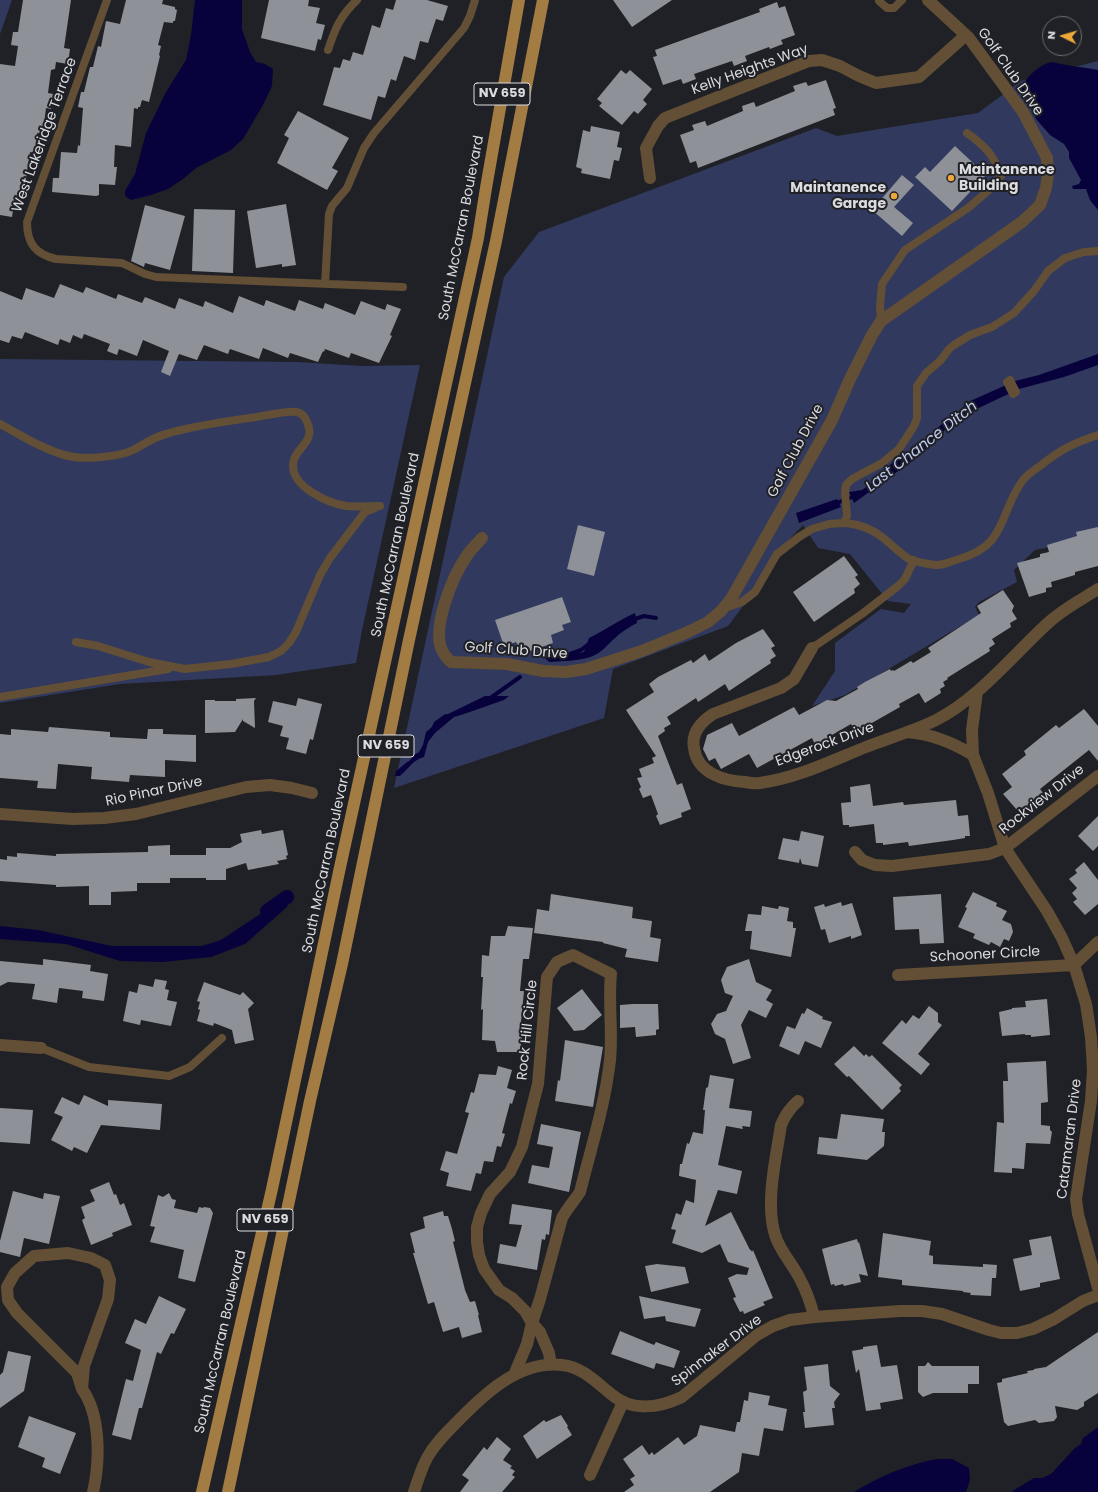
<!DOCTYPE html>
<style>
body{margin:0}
#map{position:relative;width:1098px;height:1492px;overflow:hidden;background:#202126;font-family:Poppins,sans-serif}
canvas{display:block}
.north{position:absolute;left:1042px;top:16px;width:40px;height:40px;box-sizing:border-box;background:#202126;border:1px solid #6b6c70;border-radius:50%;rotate:275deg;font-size:11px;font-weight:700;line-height:16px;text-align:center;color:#dbdce0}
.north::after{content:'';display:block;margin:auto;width:14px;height:18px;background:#eda83b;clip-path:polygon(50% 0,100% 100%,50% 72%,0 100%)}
</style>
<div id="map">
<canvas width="1098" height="1492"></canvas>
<div class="north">N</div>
</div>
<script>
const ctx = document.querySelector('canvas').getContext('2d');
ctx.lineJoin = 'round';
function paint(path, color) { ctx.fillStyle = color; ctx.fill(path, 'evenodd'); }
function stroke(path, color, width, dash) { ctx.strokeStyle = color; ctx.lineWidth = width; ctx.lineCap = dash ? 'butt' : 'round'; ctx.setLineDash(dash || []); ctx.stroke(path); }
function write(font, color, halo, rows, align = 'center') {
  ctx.font = font + ' Poppins,sans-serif'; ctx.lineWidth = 4; ctx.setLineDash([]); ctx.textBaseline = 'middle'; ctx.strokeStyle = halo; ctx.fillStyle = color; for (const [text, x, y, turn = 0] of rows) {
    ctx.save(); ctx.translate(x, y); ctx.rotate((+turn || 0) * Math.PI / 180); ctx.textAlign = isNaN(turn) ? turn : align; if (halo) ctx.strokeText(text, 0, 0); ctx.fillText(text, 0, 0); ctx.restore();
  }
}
paint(new Path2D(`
 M0,0H12L0,34Z
 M1098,61V533L1067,544L1035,550L1014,570L1017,582L979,602L975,607L979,615L845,695L812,706L835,671V643L881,609L904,613L911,604L888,601L850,554L818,548L803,525L781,548L760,584L728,626L613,669L604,718L394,788L504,277L539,232L816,128L837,136L978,113L1021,81Z
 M0,359L297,362L362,366L420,365L362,630L356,663L276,675L120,684L0,703Z`), '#313a5e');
paint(new Path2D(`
 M195,0H242V29L250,52L256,62L265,64L273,69L272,86L263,105L243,139L231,150L196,168L183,179L168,189L151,195L131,200L125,196V191L135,174L146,133L166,92L186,60L191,35Z
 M1052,62C1067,66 1083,67 1098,70V210L1090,200L1086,189H1073L1072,186L1079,184L1081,180L1069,158V152L1064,144L1050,135L1036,119L1028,101L1020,88C1029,76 1037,65 1052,62Z
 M1098,354V365L1064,377L1019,389L966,414L945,430L919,456L854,503L849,492L862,490L869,485L892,463L918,447L944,422L958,412L968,402L1015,381L1039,375Z
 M837,499L841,507L799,523L796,513Z
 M635,613L637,623C629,627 621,632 614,639C607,645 603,651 595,655C584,661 562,661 549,662L545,658L584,652L589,638C605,630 619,620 635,613Z
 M485,696H509L504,700L464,714L454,717L435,733L428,742L424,757C414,759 407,770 400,776H395L396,772L400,773L414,755L419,752L423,745L426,732L448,714Z
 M288,898L291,902L288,904L287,907L245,944L211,957L163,962L120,961L66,944L0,939V926L38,930L112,946H202L221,940L280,901H285Z
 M1098,1427V1492H1011L1034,1478H1042L1051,1474L1075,1448L1081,1444L1083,1438Z
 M937,1459H952L969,1468L970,1480L966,1492H854C878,1477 908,1464 937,1459Z`), '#07023c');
stroke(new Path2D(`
 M834,504L855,496
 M632,620L644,616L656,618
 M570,654L581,650L590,643
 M489,699L520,677
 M432,731L436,723L446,716
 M398,772L409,763`), '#07023c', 4);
stroke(new Path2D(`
 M267,911L287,897`), '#07023c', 14);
paint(new Path2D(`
 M23,0H71L64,48L70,49L68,64L56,62L55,69L51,70L48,93L53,94L51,109L46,108L43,134L37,133L35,153L30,152L26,178H22L19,198L15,197L12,217L0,215V64L15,66L18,46L11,45L13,32H18Z
 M126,0H163L162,4L175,7V9L177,10L175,21H173V23L164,22L158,45L161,46L159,55L160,56L149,102L142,100L140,107H138V109L134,108L131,147L115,145L114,167H117L115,185L99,184V195L96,196L52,192L53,178H59L61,152L77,153L78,145L80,146L83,108L78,107L81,92H84L90,67H93L98,46L101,47L106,21L120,24Z
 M269,0H309L308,6L320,8L316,23L325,25L321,40L318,39L315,51L261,38Z
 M396,0H427L448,6L443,21L436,19L428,43L420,41L415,60L404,56L396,81L391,79L385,98L378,96L371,120L323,105L334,67L340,68L343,59L350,61L353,52L363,55L372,25L380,28L386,8L393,10Z
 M613,0H672L632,27Z
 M777,2L779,8L785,6L795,35L781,40L783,44L770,49L769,47L745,56L747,61L734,66L732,61L694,74L696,79L683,84L681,79L663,85L653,57L657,56L655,50L760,12L759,9Z
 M621,70L626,74L630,70L652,89L643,100L647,104L638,114L634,111L622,125L599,106L602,103L597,99Z
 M826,80L836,108L833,109L835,115L698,168L696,161L690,163L680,135L694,130L692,125L705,121L707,126L743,111L742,106L754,102L756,107L795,91L793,86L806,82L808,86Z
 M298,111L349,138L332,168L338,171L327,190L277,163L289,138L284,135Z
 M591,126L620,132L617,147L622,148L619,161L614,160L610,179L581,173L582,169L576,167L583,130L590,132Z
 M955,146L986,175L952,211L915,177L925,167L930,172Z
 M902,175L914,185L894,207L913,223L902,236L872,210Z
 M286,204L296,265L282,267V264L256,268L247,211Z
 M145,205L185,216L170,270L145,263L144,267L131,261Z
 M194,209L235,210L233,273L192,271Z
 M60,284L83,293L86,287L116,299L118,294L142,303L145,297L175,309L179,298L203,307L205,301L233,313L239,296L264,306L266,300L295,311L299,300L323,309L325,303L355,315L361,301L385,310L387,304L401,309L390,335L392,336L379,363L351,353L349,358L325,349L324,352L323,351L318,362L290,353L288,358L263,348L259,359L230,349L228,354L204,345L197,360L179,354L170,376L161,372L169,351L143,340L137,356L119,349L117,355L107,351L110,344L84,334L82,339L73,335L70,343L60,339L58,345L25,332L22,339L12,336L9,343L0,340V291L22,300L26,288L54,298Z
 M578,525L605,532L594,576L567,569Z
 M1098,527V566L1075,572V575L1051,582L1052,587L1046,588V592L1029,597L1017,563L1040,557V554L1049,552L1047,545L1077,536L1076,532Z
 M844,556L858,575L855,577L860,584L854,589L855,593L814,622L793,592Z
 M1003,590L1014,606L1012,611L1017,619L1010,623L1011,627L992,639L995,644L989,648L990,651L947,678L948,679L943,682L945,686L940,689L941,693L925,703L919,693L899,704L900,707L856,732L851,724L832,735V738L816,747L812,738L757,768L749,754L721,769L715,758L709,761L703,749L707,735L732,723L739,736L794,707L799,715L827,700L836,701L858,689L857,687L865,682L890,669L891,671L893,670L894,671L911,661L913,663L931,652L928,648L981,613L977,606Z
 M562,597L571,622L562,625L564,630L551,635L553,643L527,652L525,646L520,648L516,642L504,646L495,620Z
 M763,629L775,646L771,648L776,656L770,660L771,663L729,691L725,684L698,702L696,698L667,717L671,724L664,728L665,731L658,736L677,785L682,783L691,809L681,813L682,817L660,825L656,816L658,814L651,795L643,798L639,789L641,787L637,778L642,777L639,769L654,763L652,758L656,756L626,710L654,692L649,684L658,677L691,660L693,663L705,654L709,661L736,643Z
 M256,698L254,701L255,728L243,721V719L235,732L205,733V700H215V701H236V699Z
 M298,698L322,704L313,740L310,739L306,754L286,749L289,738L280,736L283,726L268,722L273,701L296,706Z
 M1084,709L1098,726V761L1089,750L1040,789L1043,793L1023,809L1021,807L1017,810L1003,794L1012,787L1002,774L1026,755L1024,751L1056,725L1059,728Z
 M49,727L110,732V737L147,739L148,729H163V734L196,735V762L165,760V777L130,775L129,782L91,779L92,767L58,764L56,789L37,788L38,781L0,778V734L11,735V729L48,732Z
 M870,784L873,806L903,802L904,805L956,800L958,816L968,815L970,836H965V838L953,840L909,846L908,842L883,845V843H876L874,824L849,827V825H843L841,803L851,802L850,787Z
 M1098,816V846L1093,851L1078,836Z
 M261,830L262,834L283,830L288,855L286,856L287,859L277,861L279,864L248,870L246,863L226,869V880H206V878H170V883H137V891L111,892V905H89V886L56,887V885L0,881V859L7,860V856L17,857V853L56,856V854L148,852V846L170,845V855H206V848H230L242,842L240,834Z
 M801,831L824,836L818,867L802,864L800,858L799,863L778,859L783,838L799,841Z
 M1084,862L1098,880V904L1085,915L1073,902L1077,899L1072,893L1077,888L1069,879L1077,873L1075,870Z
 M973,892L997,903L996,906L1007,911L1002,920L1011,924L1013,932L1009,941L1004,939L1000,947L991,942L989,945L973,938L975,934L958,927L967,908L965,907Z
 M551,894L633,907L632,918L652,921L650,937L661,939L658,962L625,957L627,949L603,943V942L534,933L537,909L549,911Z
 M941,894L944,943L920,944L919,929L895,930L893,897Z
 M841,902L842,906L852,903L862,935L851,939V936L829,943L825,929L821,930L814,907L824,904L825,907Z
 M762,906L778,909L779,906L789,908L787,921L793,922V928H796L791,957L750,949L752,931H745L748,914L761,915Z
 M508,926L533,928L529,959H523L520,991H524L521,1022H524L520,1052H497L495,1041L482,1040L483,1009L481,1010L483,977H481L482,955L489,956L491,936H505Z
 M43,959L91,965L90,971L108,974L104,1001L82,998L83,991L59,988L57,1003L32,999L35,984L8,982L0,986V961L43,965Z
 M749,959L756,982L772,990L766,1000L773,1004L766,1018L749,1010L741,1025L751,1058L733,1064L725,1039L715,1034L711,1024L717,1014L726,1011L733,996L725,993L721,980L727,967Z
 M155,979L167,981L165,989L169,990L167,1000L177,1002L171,1026L141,1020L140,1025L123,1021L129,991L137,993L139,984L153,987Z
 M204,982L240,995L243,992L254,1003L248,1009L254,1040L235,1044L232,1030L214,1023L213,1026L197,1021L200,1010L198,1009L200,1002L197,1001Z
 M582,989L602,1015L584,1030L574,1031L557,1008Z
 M1047,999L1050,1035L1031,1037V1035H1025V1034L1002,1036L999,1012L1012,1009V1008L1026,1007L1025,1001Z
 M633,1004H658L659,1029L656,1030V1035L636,1037L635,1027L620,1028V1005Z
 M929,1006L938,1013V1022L942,1025L918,1054L930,1064L921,1075L882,1043L902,1020L906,1024L913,1015L919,1019Z
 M807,1008L823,1017L822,1019L832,1022L821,1048L805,1041L799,1055L779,1046L787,1026L795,1029L802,1013L804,1014Z
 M565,1040L603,1047L593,1107L555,1101L558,1080L560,1081Z
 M854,1046L864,1056L866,1054L869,1057L872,1055L902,1085L899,1088L901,1091L882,1110L849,1076L847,1077L834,1064Z
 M1046,1061L1048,1102L1041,1103V1125L1050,1126V1130L1052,1132L1050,1144L1026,1143L1024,1169L1012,1168V1173L994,1172L997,1122L1004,1123L1003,1081H1008L1007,1063Z
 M498,1066L512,1070L507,1088L516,1091L512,1104L510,1103L502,1133L505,1134L501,1147L497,1146L493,1162L484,1161L481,1174L476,1173L471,1191L446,1186L449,1173L440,1170L446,1151L457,1154L469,1113L465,1112L471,1092L474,1093L479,1074L496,1075Z
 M710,1075L734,1079L729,1108L752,1111L750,1127L742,1126L743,1129L726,1126L718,1165L742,1171L737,1194L718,1190L705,1226L731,1212L750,1250H751L752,1252L753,1250L773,1298L763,1302L765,1305L744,1314L743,1311L740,1312L733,1298L736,1297L728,1278L737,1274L747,1275L749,1268L728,1262L720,1244L702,1253L672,1243L676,1230L671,1229L676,1213L681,1215L686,1200L694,1203L696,1180L679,1176L680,1164H682L687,1143L689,1144L693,1132L703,1134L705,1110H703L706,1088L708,1087Z
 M84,1095L108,1106V1100L162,1104L160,1130L101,1125L87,1153L74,1147L72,1151L51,1140L63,1117L54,1113L62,1097L79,1105Z
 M0,1108L33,1110L30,1144L0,1142Z
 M841,1114L884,1119L882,1132H885L884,1146L867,1160L817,1154L819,1137L837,1139Z
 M541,1124L581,1132L569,1192L528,1183L532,1165L549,1168L553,1147L537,1144Z
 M109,1182L114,1195L116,1194L120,1205L124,1203L132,1225L112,1233L113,1236L91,1245L82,1220L85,1218L81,1207L95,1201L90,1190Z
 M13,1191L43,1199L44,1193L60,1196L49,1244L24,1238L20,1257L0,1252V1241Z
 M169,1193L172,1199L176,1200L174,1208L197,1213L199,1207L203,1208L204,1207L210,1208L213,1213L195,1282L178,1278L184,1250L150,1242L155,1227L150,1226L158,1195L163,1197Z
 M512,1204L552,1210L549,1235L546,1234L545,1240L542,1239L537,1270L497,1263L500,1244L516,1247L522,1225L509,1224Z
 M443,1211L444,1216H448L452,1229L455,1241L453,1242L465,1290L470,1302L475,1301L479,1315H478L482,1332L462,1338L459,1327L443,1332L434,1302L428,1304L413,1253H415L410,1233L425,1228L423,1217Z
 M883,1233L931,1241L929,1255L933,1256V1264L983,1267V1264L997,1265L996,1278H992L991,1296L970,1295L971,1293L963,1292V1291L902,1285V1280L878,1277Z
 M1051,1236L1060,1279L1040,1283V1287L1020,1291L1013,1259L1032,1255L1029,1240Z
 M857,1239L858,1243L859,1242L868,1276L859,1274L861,1282L844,1286L843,1284L835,1286L834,1284L831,1285L822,1249Z
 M657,1264L685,1267L689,1283L651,1292L645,1266Z
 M159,1296L186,1309L174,1334L171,1333L161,1354L157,1352L142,1408H139L131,1440L112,1435L126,1379L133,1381L141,1350L125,1343L135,1319L146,1324Z
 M639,1296L701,1309L695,1327L666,1321L665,1316L644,1319Z
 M620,1331L654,1345L656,1342L680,1351L674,1368L656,1363L654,1369L611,1354Z
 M1098,1332V1393L1084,1402V1406L1077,1410L1055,1406L1057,1417L1054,1421L1039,1423L1035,1420L1008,1426L1004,1422L997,1383L1002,1382V1379L1028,1373L1027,1371L1034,1370V1369L1046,1367Z
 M877,1345L881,1367L897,1365L903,1399L880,1403L881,1409L866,1411L859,1369L856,1373L852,1351L863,1349V1347Z
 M8,1351L31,1356L24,1391L0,1408V1375L3,1372Z
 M928,1362L932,1366H979V1384H968V1393H933L923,1397L918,1392V1366H925Z
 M828,1364L830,1386L840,1394L834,1402L835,1408H832L834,1425L805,1428L803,1412H805L803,1392L807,1390L804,1367Z
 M749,1392L770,1396L768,1405L787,1409L783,1431L764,1428L759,1456L742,1453L739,1472L710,1492H624L634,1485L630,1479L635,1476L623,1459L642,1445L649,1455L652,1452L654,1455L678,1437L684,1445L697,1436L700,1425L735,1432L737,1422H740L744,1400L748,1401Z
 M561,1415L568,1426L567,1427L572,1435L537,1459L523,1436L544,1420L546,1422Z
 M29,1416L76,1433L60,1474L42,1467L45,1458L18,1447Z
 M497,1437L511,1449L503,1460L512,1466L510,1468L515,1471L512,1475L515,1477L502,1492H460L469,1480L462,1475L484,1447L487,1450Z`), '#8f9198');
stroke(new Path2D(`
 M107,0L27,222C27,243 35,254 56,259L122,263L145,274L156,277L403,287
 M879,1L887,8H894L902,0
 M328,50C335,29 340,16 357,0
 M325,284L329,214L332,206L347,188L364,148L374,133L464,28L470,16L475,0
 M881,321L880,306L882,284L905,250L968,208L988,191L1001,176C994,155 985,146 967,133
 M1010,380L1016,392L1013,394L1007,382Z
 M0,424C21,435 44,450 68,456C84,460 119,457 133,450C144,444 154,437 166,434C192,426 221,422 249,418C262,417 285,410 297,412C302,413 305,417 307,422C317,443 293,448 293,465C292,487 328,503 346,506C357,507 369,506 380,506
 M844,523C860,524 876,531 888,542C895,548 901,554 909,559C917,562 927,564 936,565C943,566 952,561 959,559C1008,545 998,514 1023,480C1027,475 1034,470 1040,466C1060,450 1073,443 1098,435
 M725,608L742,602L755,592L777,554L799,537L812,529L829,524L844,523L847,516L845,493L846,485L852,479L882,463L899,449L905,440L914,426L917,418V386L926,373L941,360L949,349L954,345L970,335L992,327L1014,313L1034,291L1048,271L1065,258L1084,252L1098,251
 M76,642L98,646L149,662L185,669L231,664L269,657L281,651L289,643L296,632L320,575L330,558L365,512L375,508
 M812,648L862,614L898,586L905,579L914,560
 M0,697L168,669
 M41,1048L89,1067L169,1076L190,1067L222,1038`), '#624f35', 8);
stroke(new Path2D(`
 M650,178L646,148L658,126L665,118L809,61L822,60L840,66L859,76L876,83L919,77L966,35
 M482,538C477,544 470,550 466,557C453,576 430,630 443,652C445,656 448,659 451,662L507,664L543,671L566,672L586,669L642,651L688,632L708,622L721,611L731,599L832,420L850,379L872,335L881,321L1022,222L1040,205L1046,188L1048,174L1047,158L1023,112L969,38L928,0
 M812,648L794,679L781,688L713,714C701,722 691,733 694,748C697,773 724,781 745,782C750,783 755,784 760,783C797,778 831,761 866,747C889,738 914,731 936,720C978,699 1013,655 1048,623C1063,609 1081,600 1098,589
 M977,692L972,730L973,755L988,793L1005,848L1047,911L1062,938L1074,965L1086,1004L1091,1037L1093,1070L1091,1101L1076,1199L1078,1214L1098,1288
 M907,732C932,734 952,742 973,755
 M0,814L73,819L104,818L136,814L246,787L270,785L292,788L312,793
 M855,852L862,860L875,865L892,866L989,854L1005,848L1098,776
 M898,975L1074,965L1098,942
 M0,1045L41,1048
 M798,1101C790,1108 785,1115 781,1125C776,1158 765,1203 775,1235C780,1251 791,1262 799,1277C806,1290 811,1303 814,1317
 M68,1253L91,1258L105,1265L110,1280L108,1299L84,1366L82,1389L77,1373L17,1313L8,1300L7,1287L15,1273L34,1256Z
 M514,1375L527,1344L532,1323L540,1299L562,1218C567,1209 574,1201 580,1192C591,1148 605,1105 610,1060C613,1031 608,1003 611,974L573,955L557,962L547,977L538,1084L522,1147L510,1172L490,1194L481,1213L477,1227V1242L479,1255L484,1269L499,1290L512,1298L525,1311L532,1323L540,1332L549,1353L551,1365
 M82,1389C101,1415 100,1462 93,1492
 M590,1475L623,1402
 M414,1492C418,1480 421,1469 427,1458C434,1445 444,1435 454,1425C482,1396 518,1360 562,1365C582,1367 596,1382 611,1394C632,1412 659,1408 682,1397L757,1335L773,1326L790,1320L814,1317L900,1311H922L942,1314L989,1330L1001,1333H1017L1033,1329L1054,1319L1083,1301L1098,1295`), '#624f35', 12);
stroke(new Path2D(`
 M202,1492L272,1189L339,872L478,238L486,188L519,0
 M228,1492L310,1101L342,964L409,640L496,241L543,0`), '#a37c43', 12);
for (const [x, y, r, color] of [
 [951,178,4,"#eda83b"],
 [894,196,4,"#eda83b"]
]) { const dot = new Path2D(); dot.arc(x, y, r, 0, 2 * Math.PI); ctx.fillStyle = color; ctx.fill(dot); stroke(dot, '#202126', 1.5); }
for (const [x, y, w] of [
 [502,94,56],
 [386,746,56],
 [265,1220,56]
]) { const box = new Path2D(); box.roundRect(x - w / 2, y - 11, w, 22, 3); ctx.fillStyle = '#202126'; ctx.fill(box); stroke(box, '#dbdce0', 1); }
write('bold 13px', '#dbdce0', null, [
 ["NV 659",502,94],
 ["NV 659",386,746],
 ["NV 659",265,1220]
]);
write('14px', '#dbdce0', '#202126', [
 ["Kelly Heights Way",750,70,-20],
 ["Golf Club Drive",1010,72,55],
 ["West Lakeridge Terrace",45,135,-70],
 ["South McCarran Boulevard",462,228,-79],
 ["Golf Club Drive",796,451,-62],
 ["South McCarran Boulevard",396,545,-78],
 ["Golf Club Drive",516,651,4],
 ["Edgerock Drive",825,745,-20],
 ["Rio Pinar Drive",154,792,-12],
 ["Rockview Drive",1042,800,-38],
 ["South McCarran Boulevard",327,861,-78],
 ["Schooner Circle",985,955,-3],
 ["Rock Hill Circle",528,1030,-84],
 ["Catamaran Drive",1070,1139,-83],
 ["South McCarran Boulevard",221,1342,-77],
 ["Spinnaker Drive",717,1351,-37]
]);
write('bold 14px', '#dbdce0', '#202126', [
 ["Maintanence",959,170],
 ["Building",959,186],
 ["Maintanence",886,188,"right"],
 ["Garage",886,204,"right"]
], 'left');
write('italic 15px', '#bfcaef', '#202126', [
 ["Last Chance Ditch",922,447,-38]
]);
</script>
